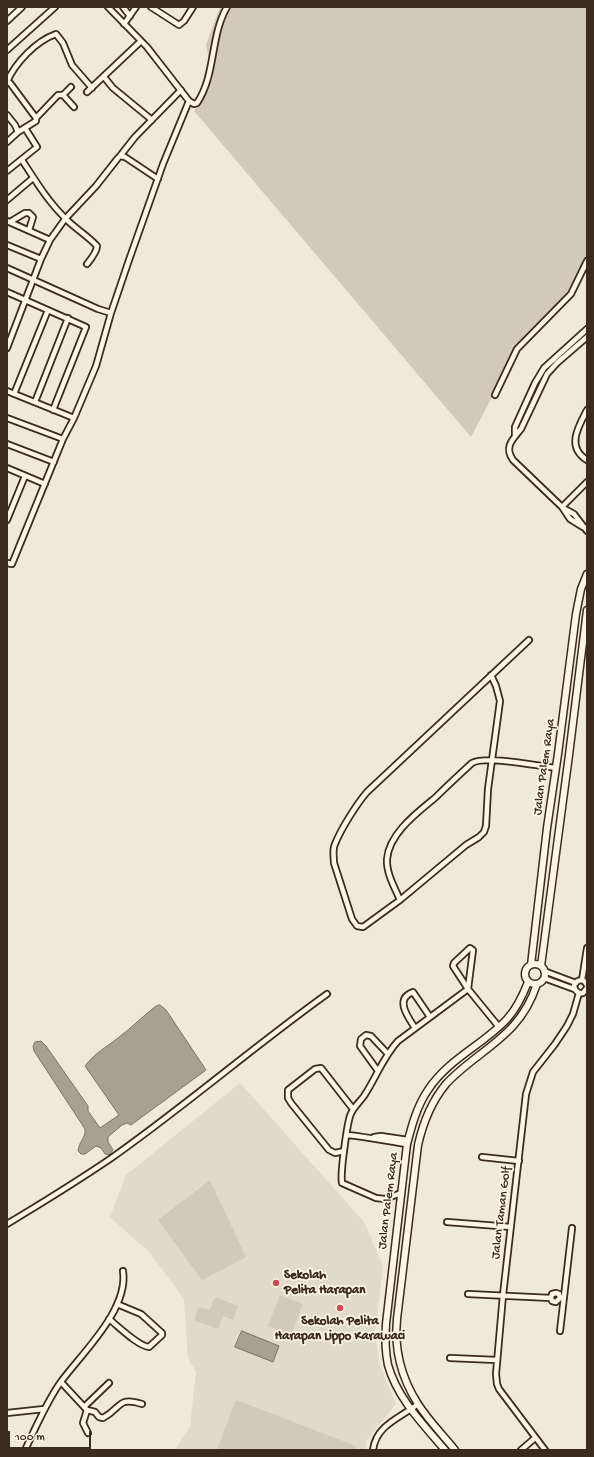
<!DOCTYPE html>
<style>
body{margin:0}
#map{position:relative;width:594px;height:1457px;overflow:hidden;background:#f0e9d9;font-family:"Gochi Hand",sans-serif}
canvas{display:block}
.frame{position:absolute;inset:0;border:8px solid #3b2a1e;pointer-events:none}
.scale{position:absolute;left:8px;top:1431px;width:83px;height:18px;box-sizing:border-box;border:2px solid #3b2a1e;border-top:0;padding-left:5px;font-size:12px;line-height:14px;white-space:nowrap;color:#3b2a1e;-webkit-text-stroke:3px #fcf5e5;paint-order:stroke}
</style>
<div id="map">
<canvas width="594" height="1457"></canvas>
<div class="frame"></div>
<div class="scale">100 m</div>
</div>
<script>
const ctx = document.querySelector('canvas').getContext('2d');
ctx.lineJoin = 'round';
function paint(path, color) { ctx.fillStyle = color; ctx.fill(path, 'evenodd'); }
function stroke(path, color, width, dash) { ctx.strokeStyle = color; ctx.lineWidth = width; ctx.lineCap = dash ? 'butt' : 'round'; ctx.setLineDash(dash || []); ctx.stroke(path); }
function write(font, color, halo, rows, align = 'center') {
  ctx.font = font + ' "Gochi Hand",sans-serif'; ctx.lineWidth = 3.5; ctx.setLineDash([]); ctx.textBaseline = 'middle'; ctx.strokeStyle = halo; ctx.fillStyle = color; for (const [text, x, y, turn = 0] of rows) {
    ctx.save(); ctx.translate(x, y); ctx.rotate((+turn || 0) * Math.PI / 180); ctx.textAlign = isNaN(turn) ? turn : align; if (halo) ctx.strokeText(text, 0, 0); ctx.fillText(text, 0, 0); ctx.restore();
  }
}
paint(new Path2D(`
 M240,1083L364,1222L383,1266L375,1334L380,1366L396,1404L366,1441V1450H175L190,1426L196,1372L188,1358L184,1299L150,1253L110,1217L126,1175Z`), '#e1d9c9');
paint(new Path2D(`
 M220,7H587V264L571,299L517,350L471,437L194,111L213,77L206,45Z
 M210,1180L246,1257L202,1280L158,1220Z
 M280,1295L303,1304L291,1335L268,1326Z
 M215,1297L238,1306L233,1320L223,1316L218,1329L194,1320L199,1307L210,1310Z
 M236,1400L356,1446L355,1450H217Z`), '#d2c9ba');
const water = new Path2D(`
 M160,1005L166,1010L206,1070L131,1125L127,1123L122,1125L108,1137V1142L113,1150L109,1155L105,1154L101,1148L96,1146L85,1154H81L78,1151C79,1141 86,1138 85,1129L34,1051L33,1046L35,1042L41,1041L46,1046L88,1106V1111L100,1128L119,1115L85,1066C94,1054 106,1047 118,1038C131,1028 143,1016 156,1006Z
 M242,1331L279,1346L273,1362L235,1347Z`);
paint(water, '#aaa091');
stroke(water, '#7e7163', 1);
const minor = new Path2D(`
 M108,7L147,47L189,101L194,104L197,103C216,75 210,36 227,7
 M123,7L130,16
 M151,7L179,25L184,21L193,7
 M7,21L22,7
 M124,24L136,7
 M7,50L55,7
 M104,77L113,88L152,120
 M7,82C15,63 36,41 56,34L63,43L72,65L92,88
 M7,82L10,83L36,118
 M87,92L141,41
 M63,95L71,87
 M7,115L15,125L18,132
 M7,142L18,132L36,121V118L58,95H63L74,107
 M120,156L135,137L181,90
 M22,160C35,180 47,200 64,217C74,228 87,235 97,246C97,252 91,259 87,264
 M7,171L37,147L25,128
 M7,200L33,178
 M7,221L50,240
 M10,222L25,213H29L33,217L29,230
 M7,245L41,259
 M7,268L98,309L111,313
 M7,292L86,327L53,410
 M7,348L41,259L50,240L65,219L96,186L118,158L120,156L125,157L158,179
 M7,391L74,418
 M14,394L48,310
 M495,395L517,349L571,294L587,261
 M35,402L68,318
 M587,410C578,427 566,447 587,460
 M7,418L63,439
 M515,436V427L535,383L544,368L587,329
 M7,444L54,462
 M7,468L45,484
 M562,507L587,482
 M563,508L574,514L587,531
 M7,520L25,476
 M583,527L570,519L562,507L513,460C504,447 512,440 521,429L547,374L557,363L587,337
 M7,563L12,564L63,439L74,418L96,366L111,313L129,260L163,164L189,101
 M491,675L496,686L500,701L488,789L486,826L484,832L479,837L466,845L400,900L363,927L357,926L352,919L334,863C334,857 332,850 335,844C341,829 356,805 367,792L529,640
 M400,900C395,888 386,873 387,859C389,833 418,812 436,797C448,785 460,774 472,763C487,755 538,766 556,768
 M544,971L576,983
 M544,978L574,989
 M582,980L587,948
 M587,985L584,981C579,979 575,982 574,986C575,991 578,994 583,993L587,988
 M415,1028C408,1017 394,999 413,992L430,1017
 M378,1071L360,1046L361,1039L366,1035L371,1036L388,1054
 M347,1135C367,1137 387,1141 407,1144
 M374,1137L381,1136L408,1140
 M344,1151L335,1153L329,1150L291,1103L288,1098V1090L315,1069L321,1068L353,1109
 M482,1157L519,1161
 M401,1193L385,1199L376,1198L342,1183C340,1173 347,1126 350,1116C353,1107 359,1103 364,1096C376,1078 383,1057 398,1041L468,989L473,950L470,948L454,963L453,966L468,989L499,1027
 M447,1222L511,1227
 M7,1224C42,1203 76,1182 110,1159C184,1107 253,1047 327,994
 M468,1294L551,1298
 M560,1298L556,1302L552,1301L551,1298L552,1294L556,1293L559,1294L560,1298H564
 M109,1319C119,1327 138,1346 149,1347L162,1335V1333L141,1314L117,1304
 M560,1331L572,1228
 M450,1358L497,1360
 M61,1382L87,1410L83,1423L88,1433
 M84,1407L109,1383
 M87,1410L95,1412L99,1417L103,1418C122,1408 117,1396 142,1404
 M7,1413L44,1409
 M25,1450C36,1427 46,1403 60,1383C81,1354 129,1310 123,1271
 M373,1450C376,1425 400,1418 418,1404
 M521,1450L535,1438
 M545,1450L499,1389L497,1384L496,1374L503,1295L526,1094L533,1072L555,1044L567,1026L573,1014L579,993`);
const tertiary = new Path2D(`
 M525 974a10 10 0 1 1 20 0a10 10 0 1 1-20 0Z
 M531,965L547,828L558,754L576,614L581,589L587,574
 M541,966L569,755L587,610
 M445,1450C423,1424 397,1398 388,1365C385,1351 385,1338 386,1324L407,1144C412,1125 417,1106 428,1090C448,1059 483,1045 507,1019C517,1008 523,995 528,982
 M455,1450C443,1435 428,1420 418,1404C402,1379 394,1349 397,1319L418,1145C423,1123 431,1102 446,1084C466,1062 493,1048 513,1026C524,1014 532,999 537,984`);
stroke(minor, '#3b2a1e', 8);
stroke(tertiary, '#3b2a1e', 9);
stroke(minor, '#fcf5e5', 4.5);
stroke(tertiary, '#fcf5e5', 6);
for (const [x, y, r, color] of [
 [276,1283,4,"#d1495b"],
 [340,1308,4,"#d1495b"]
]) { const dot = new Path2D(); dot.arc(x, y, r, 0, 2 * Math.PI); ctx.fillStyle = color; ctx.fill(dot); stroke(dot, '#fcf5e5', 1.5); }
write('13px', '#3b2a1e', '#fcf5e5', [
 ["Jalan Palem Raya",545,767,-82],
 ["Jalan Palem Raya",389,1201,-83],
 ["Jalan Taman Golf",502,1213,-83]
]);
write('bold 13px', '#3b2a1e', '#fcf5e5', [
 ["Sekolah",284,1276],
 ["Pelita Harapan",284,1291],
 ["Sekolah Pelita",340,1322,"center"],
 ["Harapan Lippo Karawaci",340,1337,"center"]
], 'left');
</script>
